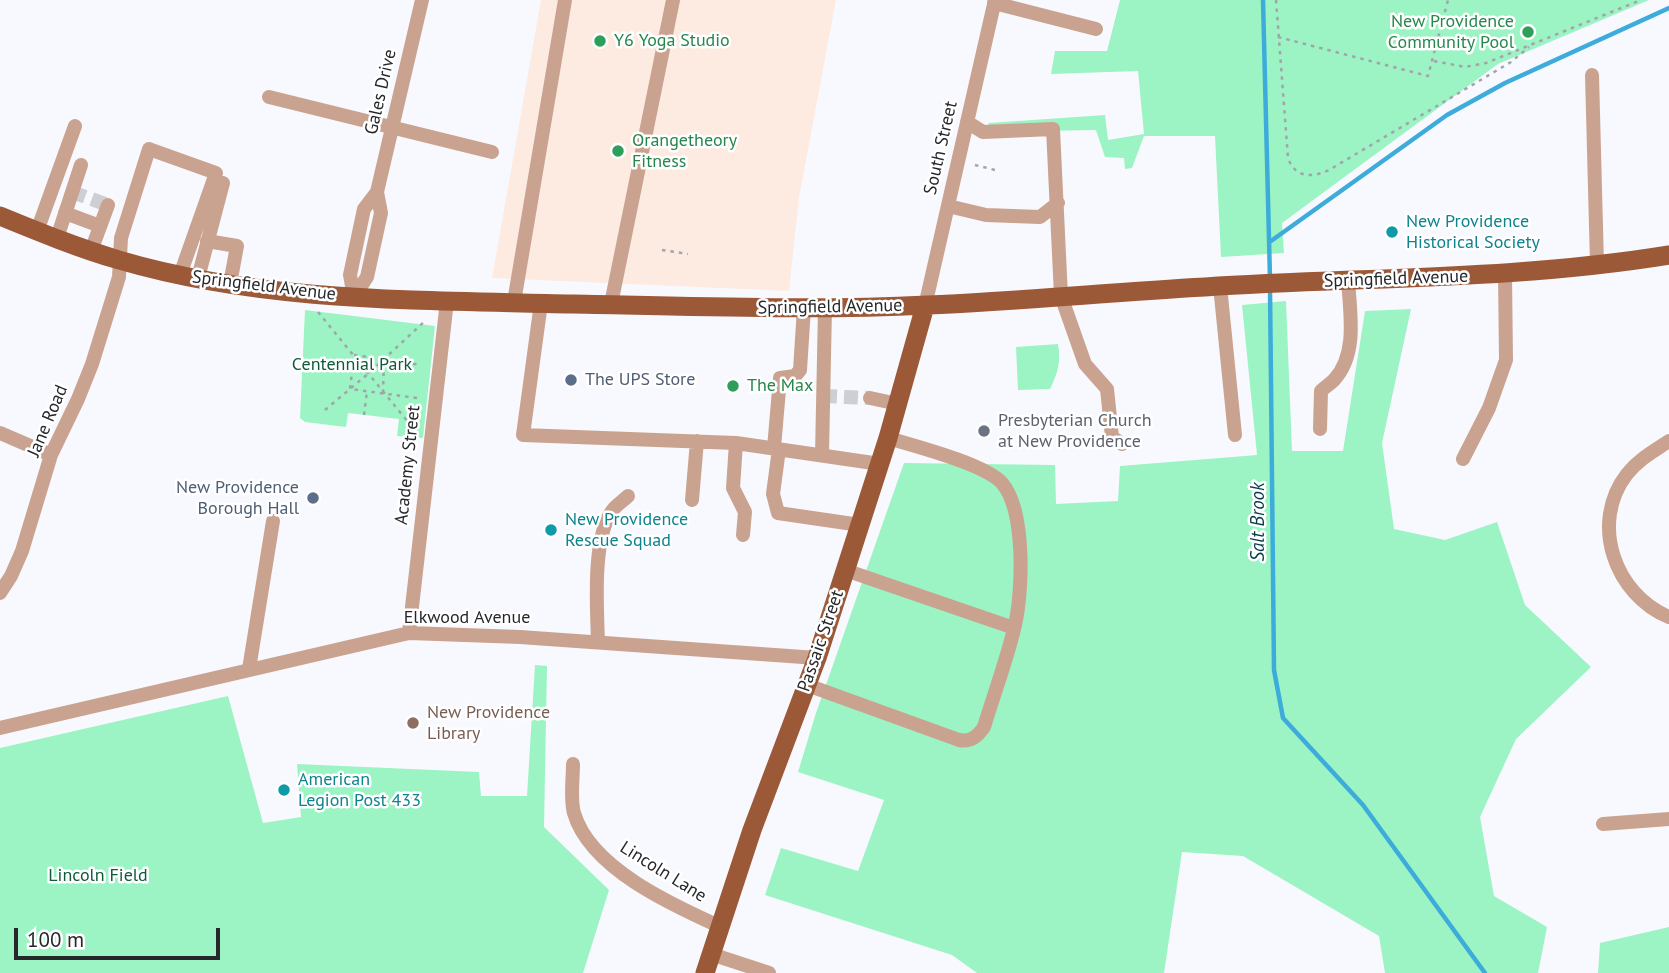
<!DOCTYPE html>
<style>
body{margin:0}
#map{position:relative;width:1669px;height:973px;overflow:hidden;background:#f8f9ff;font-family:"PT Sans",sans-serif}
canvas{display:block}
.scale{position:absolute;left:14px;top:928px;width:206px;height:32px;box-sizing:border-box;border:4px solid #26272b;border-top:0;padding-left:9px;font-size:21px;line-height:24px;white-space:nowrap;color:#26272b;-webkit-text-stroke:5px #fff;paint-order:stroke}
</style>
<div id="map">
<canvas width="1669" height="973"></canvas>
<div class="scale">100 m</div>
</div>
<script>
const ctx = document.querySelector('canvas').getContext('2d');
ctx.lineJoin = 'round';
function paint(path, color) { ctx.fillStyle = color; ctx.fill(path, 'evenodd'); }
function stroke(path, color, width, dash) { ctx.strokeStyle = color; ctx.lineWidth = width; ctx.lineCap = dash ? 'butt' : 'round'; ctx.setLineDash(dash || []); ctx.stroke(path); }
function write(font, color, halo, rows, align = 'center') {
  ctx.font = font + ' "PT Sans",sans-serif'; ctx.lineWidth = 5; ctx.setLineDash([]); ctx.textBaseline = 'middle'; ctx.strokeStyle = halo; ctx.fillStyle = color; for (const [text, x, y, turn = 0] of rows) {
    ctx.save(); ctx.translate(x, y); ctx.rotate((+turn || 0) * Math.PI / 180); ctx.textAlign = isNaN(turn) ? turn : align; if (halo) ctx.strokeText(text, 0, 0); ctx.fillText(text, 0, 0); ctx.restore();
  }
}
paint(new Path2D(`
 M541,0H836L799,198L789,291L492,278Z`), '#fdebe1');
paint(new Path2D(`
 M1120,0H1649L1498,64L1282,223L1284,253L1221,257L1215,136H1144L1132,168L1125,169L1124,158L1105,157L1096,130L983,132L989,123L1105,115L1108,140L1144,134L1138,71L1051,74L1055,51H1107Z
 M1286,301L1292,451H1343L1365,311L1411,309L1382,443L1394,529L1445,540L1497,522L1525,605L1591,667L1516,739L1480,817L1494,896L1547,927L1538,973H1385L1379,936L1243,856L1182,852L1164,973H977L952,955L765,895L781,848L858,871L884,800L798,772L816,713L904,463L1055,465L1056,504L1118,501L1120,466L1257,455L1242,305Z
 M305,310L435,326L423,438L397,436L399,419L348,413L346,427L305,422L300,418Z
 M1058,344C1061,361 1058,373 1050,389L1018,390L1016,347Z
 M535,665L547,666L544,827L609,890L583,973H0V748L228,696L263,823L301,817L297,764L479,772L481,796H527Z
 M1669,927V973H1598L1600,943Z`), '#9cf4c4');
stroke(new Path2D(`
 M1263,0L1270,279
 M1271,241L1447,115L1505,83L1669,8
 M1270,288L1274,670L1283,718L1363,805L1485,973`), '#3dacda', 4.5);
stroke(new Path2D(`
 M72,192L108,205
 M823,396L870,398`), '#cecfd5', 14, [14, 7]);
stroke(new Path2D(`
 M1276,0L1288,158C1295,178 1312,178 1329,170L1511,62L1529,47
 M1278,37L1428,76L1448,0
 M1434,61L1465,67L1486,63L1641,0
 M975,165L995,170
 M662,250L688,254
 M318,312L413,428
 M383,393L384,359
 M417,398L350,389L354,355L421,365
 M325,410L369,373L426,320
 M364,415L367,391`), '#a3a4a9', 2.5, [3.5, 5]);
stroke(new Path2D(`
 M994,3L1096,29
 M1592,75L1597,264
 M269,97L492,152
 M967,122L983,132L1053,129L1061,296L1085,364L1107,389L1112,437L1122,444
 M948,206L986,215L1040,217L1058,203
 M65,213L100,226
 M37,231L75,126
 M57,238L81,165
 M207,241L237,246L230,284
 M91,251L108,205
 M198,278L223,183
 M1220,286L1235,435
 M354,297L350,275L364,209L377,192L422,0
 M354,297L367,277L381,213L377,192
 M514,302L565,0
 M541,303L523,435L736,443L880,464
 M611,304L673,0
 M925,306L995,0
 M870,398L898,404
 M1320,429L1321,391C1325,387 1330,384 1334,380C1358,354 1350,313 1348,280
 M0,433L51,455
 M1669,441C1654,451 1639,459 1627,474C1589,523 1615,595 1669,617
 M736,443L733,488L745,512L743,535
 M774,448L780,378L795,376L800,370L804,308
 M779,449L773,494L778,513L860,525
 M822,455L825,308
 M1463,459L1489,408L1506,360L1505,274
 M692,500L697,441
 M845,570L1014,628
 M0,593L11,576L22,551L51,455L78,399L92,364L119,277L121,238L149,149L216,173L180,275
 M409,633L447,301
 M598,642C597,608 592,539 612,511C615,506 623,501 628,496
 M249,669L273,521
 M807,685L959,740C971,742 977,737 984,727C994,694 1006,662 1014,629C1023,595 1026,511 1002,483C985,464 915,446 888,438
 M0,728L409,633L520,637L817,658
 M573,764C573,779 570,799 574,813C590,868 672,905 721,927
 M1603,824L1669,819
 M711,954L769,973`), '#caa390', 14);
stroke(new Path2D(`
 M0,216C39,232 78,248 119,260C265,303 421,300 572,304C690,306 809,311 927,305C1020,301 1113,292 1205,287C1360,277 1516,280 1669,255
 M705,973L752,830L817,658L888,438L925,306`), '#9c5937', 19);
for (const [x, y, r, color] of [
 [1528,32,7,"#2e9e5b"],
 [600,41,7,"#2e9e5b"],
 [618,151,7,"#2e9e5b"],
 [1392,232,7,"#0f9aa8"],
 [571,380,7,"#5c6f8a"],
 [733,386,7,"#2e9e5b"],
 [984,431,7,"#6b7280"],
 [313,498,7,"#5c6f8a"],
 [551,530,7,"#0f9aa8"],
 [413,723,7,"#8d6e63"],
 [284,790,7,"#0f9aa8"]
]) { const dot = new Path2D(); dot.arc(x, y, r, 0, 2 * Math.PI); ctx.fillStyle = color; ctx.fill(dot); stroke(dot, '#fff', 2.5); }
write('18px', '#27864d', '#fff', [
 ["New Providence",1514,22,"right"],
 ["Community Pool",1514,43,"right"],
 ["Y6 Yoga Studio",614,41],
 ["Orangetheory",632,141],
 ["Fitness",632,162],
 ["The Max",747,386]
], 'left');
write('18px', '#26272b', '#fff', [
 ["Gales Drive",381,92,-77],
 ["South Street",941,148,-77],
 ["Springfield Avenue",1396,279,-2],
 ["Springfield Avenue",264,286,7],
 ["Springfield Avenue",830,307,-1],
 ["Jane Road",48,421,-67],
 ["Academy Street",408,465,-84],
 ["Elkwood Avenue",467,618],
 ["Passaic Street",821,641,-71],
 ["Lincoln Lane",663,872,32]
]);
write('18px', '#0d838f', '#fff', [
 ["New Providence",1406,222],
 ["Historical Society",1406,243],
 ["New Providence",565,520],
 ["Rescue Squad",565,541],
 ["American",298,780],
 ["Legion Post 433",298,801]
], 'left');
write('18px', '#0e5a39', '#fff', [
 ["Centennial Park",352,365],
 ["Lincoln Field",98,876]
]);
write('18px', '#4e5e75', '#fff', [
 ["The UPS Store",585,380],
 ["New Providence",299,488,"right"],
 ["Borough Hall",299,509,"right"]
], 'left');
write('18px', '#5b616d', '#fff', [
 ["Presbyterian Church",998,421],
 ["at New Providence",998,442]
], 'left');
write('18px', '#785e54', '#fff', [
 ["New Providence",427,713],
 ["Library",427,734]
], 'left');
write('italic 19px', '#093a4d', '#fff', [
 ["Salt Brook",1259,522,-90]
]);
</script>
